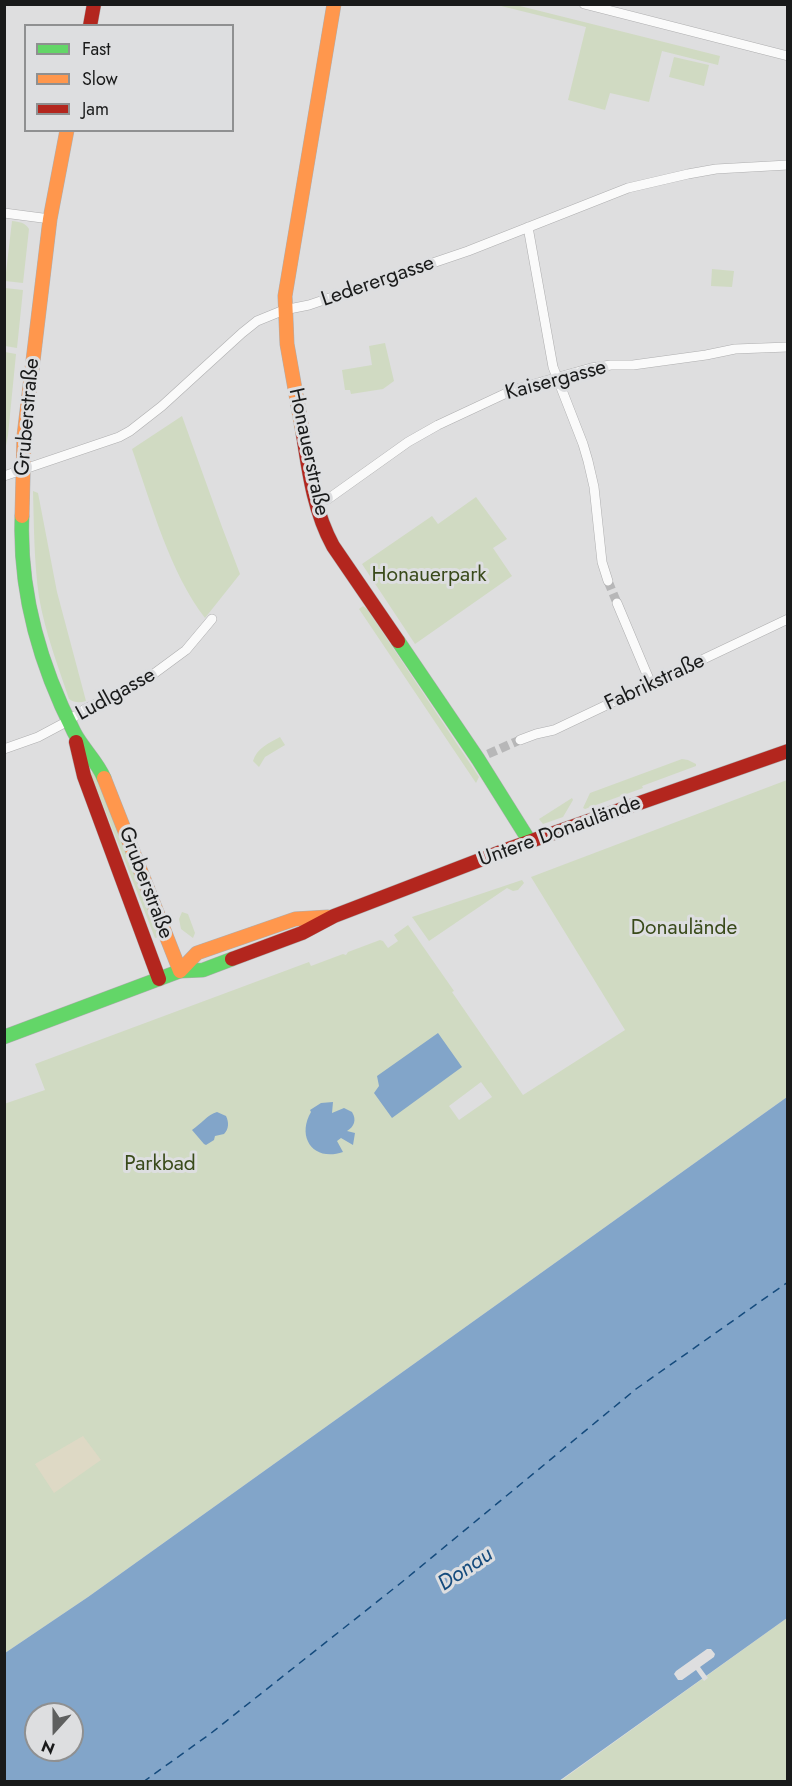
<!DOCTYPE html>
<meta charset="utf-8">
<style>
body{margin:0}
#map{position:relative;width:792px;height:1786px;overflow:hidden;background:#dededf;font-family:Jost,sans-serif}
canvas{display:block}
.frame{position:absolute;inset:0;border:6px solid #191a1a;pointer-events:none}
.legend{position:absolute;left:24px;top:24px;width:210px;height:108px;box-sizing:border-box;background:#dddee0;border:2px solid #8f9091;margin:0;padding:8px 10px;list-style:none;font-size:18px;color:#191a1a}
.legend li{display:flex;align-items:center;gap:12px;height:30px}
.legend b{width:30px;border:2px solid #8f9091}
.north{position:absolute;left:24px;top:1702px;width:60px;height:60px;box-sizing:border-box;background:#dddee0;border:2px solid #8f9091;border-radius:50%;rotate:201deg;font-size:16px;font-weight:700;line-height:24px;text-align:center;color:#191a1a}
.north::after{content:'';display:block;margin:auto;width:21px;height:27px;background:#5e5f5f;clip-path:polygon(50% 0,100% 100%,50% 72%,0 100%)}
</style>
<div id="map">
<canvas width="792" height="1786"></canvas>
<div class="frame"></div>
<ul class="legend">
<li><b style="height:8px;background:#63d668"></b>Fast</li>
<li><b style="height:8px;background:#ff974d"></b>Slow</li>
<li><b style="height:8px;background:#b3261e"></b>Jam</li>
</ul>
<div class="north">N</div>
</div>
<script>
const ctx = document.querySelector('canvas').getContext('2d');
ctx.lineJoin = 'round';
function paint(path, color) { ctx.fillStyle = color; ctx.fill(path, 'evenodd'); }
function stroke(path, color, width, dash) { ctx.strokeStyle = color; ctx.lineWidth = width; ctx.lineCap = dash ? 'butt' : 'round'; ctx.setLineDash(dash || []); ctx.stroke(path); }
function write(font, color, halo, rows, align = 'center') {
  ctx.font = font + ' Jost,sans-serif'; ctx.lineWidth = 6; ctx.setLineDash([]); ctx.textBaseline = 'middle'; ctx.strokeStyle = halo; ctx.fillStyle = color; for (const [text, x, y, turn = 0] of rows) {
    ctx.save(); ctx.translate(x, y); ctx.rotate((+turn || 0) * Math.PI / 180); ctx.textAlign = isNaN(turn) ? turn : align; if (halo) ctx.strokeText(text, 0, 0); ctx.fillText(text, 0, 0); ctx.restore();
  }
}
paint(new Path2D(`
 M497,5H516L720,56L718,65L662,51L649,102L610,93L605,110L568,100L586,27Z
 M674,57L709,65L704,86L669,77Z
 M12,221C19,222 25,222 29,229L23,283L5,281Z
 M712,269L734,271L732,287L711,286Z
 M5,288L23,290L17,348L5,346Z
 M385,343L394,381L383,389L351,394L350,390H345L342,370L372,365L369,346Z
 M5,352L16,354L8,435L5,451Z
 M182,416L222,527L240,574L205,618C170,573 151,503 132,449Z
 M33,491L38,493L57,592L86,701C80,703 74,703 69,699C58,666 45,632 39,597C34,562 34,526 33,491Z
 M476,497L507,539L493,548L512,576L415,644L362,564L432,516L438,524Z
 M363,606L367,609L479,777L476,783L359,609Z
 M280,737L285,745L265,757L259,767L253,761C257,748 269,743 280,737Z
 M682,759L688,760L696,764V766L642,786L643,788L585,809L583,808L590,793Z
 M92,772L95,773L159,937L155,938L91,774Z
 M787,780V1097L88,1597L5,1653L4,1104L45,1090L35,1064L309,962L311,966L343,954L346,955L348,952L380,940L383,941L388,948L398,941L394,935L408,925L454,991L452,992L523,1095L625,1030L531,877ZM481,1082L492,1097L459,1120L449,1106Z
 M572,798L573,800L563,817L543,824L539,819Z
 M522,880L524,883L518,890L513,891L507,888L429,941L412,917Z
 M182,912L188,914L195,933L193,938L181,929L179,919Z
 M787,1618V1781L559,1782Z`), '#d0dac2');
paint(new Path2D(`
 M83,1436L101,1460L54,1493L35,1464Z`), '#ded9c5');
paint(new Path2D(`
 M438,1033L462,1067L392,1118L374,1093L379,1086L377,1076Z
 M787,1097V1618L559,1781L5,1782V1653L88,1597ZM36,1714H72V1750H36Z
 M333,1102L332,1113L344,1108L352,1112C357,1120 354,1127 347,1131L355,1133L353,1145L341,1138L337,1141L343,1152C314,1162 296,1138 311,1112L310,1110L321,1103Z
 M217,1112L226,1116C229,1122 229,1129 224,1134L215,1136L214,1140L206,1145L204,1144L192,1130C200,1125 208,1114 217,1112Z`), '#82a5c9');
paint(new Path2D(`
 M707,1649H711L715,1654L714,1657L700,1667L708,1678L704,1681L696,1670L682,1680H678L674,1674L676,1671Z`), '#dededf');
stroke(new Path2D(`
 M143,1782L210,1734L402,1582L636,1389L788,1282`), '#154b7d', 1.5, [8, 6]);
stroke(new Path2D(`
 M608,581L617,603
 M488,754L520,740`), '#b7b7b8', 9, [9, 4.5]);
const street = new Path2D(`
 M584,4L788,56
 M4,213L50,219
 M528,227L553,367L583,444L588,461L594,487L602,562L608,581
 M4,476L119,437L130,431L162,406L242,333L257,321L284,310L309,305L468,251L628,188L688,174L716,169L788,165
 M316,503L328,499L408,442L438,425L513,390L591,368L611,365H633L706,355L735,349L788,347
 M617,603L651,684
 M520,740L536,734L554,730L788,619
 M4,749L38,737L68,721L85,709L144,681L186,650L212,619`);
const fast = new Path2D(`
 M22,516C19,591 40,665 74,732C82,748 97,761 104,778
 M398,641L478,759L530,842
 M4,1037L180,971L203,970L232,959`);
const slow = new Path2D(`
 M303,434L287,344L285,296L334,4
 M22,516L24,436L50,219L67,130
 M104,778L180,971
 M180,971L197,953L295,919L328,917`);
const jam = new Path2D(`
 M90,26L94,4
 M303,434C309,473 314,511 333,546L398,641
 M76,742L84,776L159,979
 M232,959L302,933L334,916L511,848L788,751`);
stroke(street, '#aeaeaf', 10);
stroke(fast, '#aeaeaf', 15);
stroke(slow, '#aeaeaf', 15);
stroke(jam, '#aeaeaf', 15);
stroke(street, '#fafafa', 9);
stroke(fast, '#63d668', 14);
stroke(slow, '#ff974d', 14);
stroke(jam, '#b3261e', 14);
write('21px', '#191a1a', '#dddee0', [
 ["Lederergasse",378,282,-19],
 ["Kaisergasse",556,381,-15],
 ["Gruberstraße",28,417,-85],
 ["Honauerstraße",308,452,78],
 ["Fabrikstraße",655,683,-25],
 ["Ludlgasse",116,695,-29],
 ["Untere Donaulände",560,832,-20],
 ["Gruberstraße",145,883,69]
]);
write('21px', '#394a1a', '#dddee0', [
 ["Honauerpark",429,576],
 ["Donaulände",684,929],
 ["Parkbad",160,1165]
]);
write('italic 22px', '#154b7d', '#dddee0', [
 ["Donau",466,1570,-34]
]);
</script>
